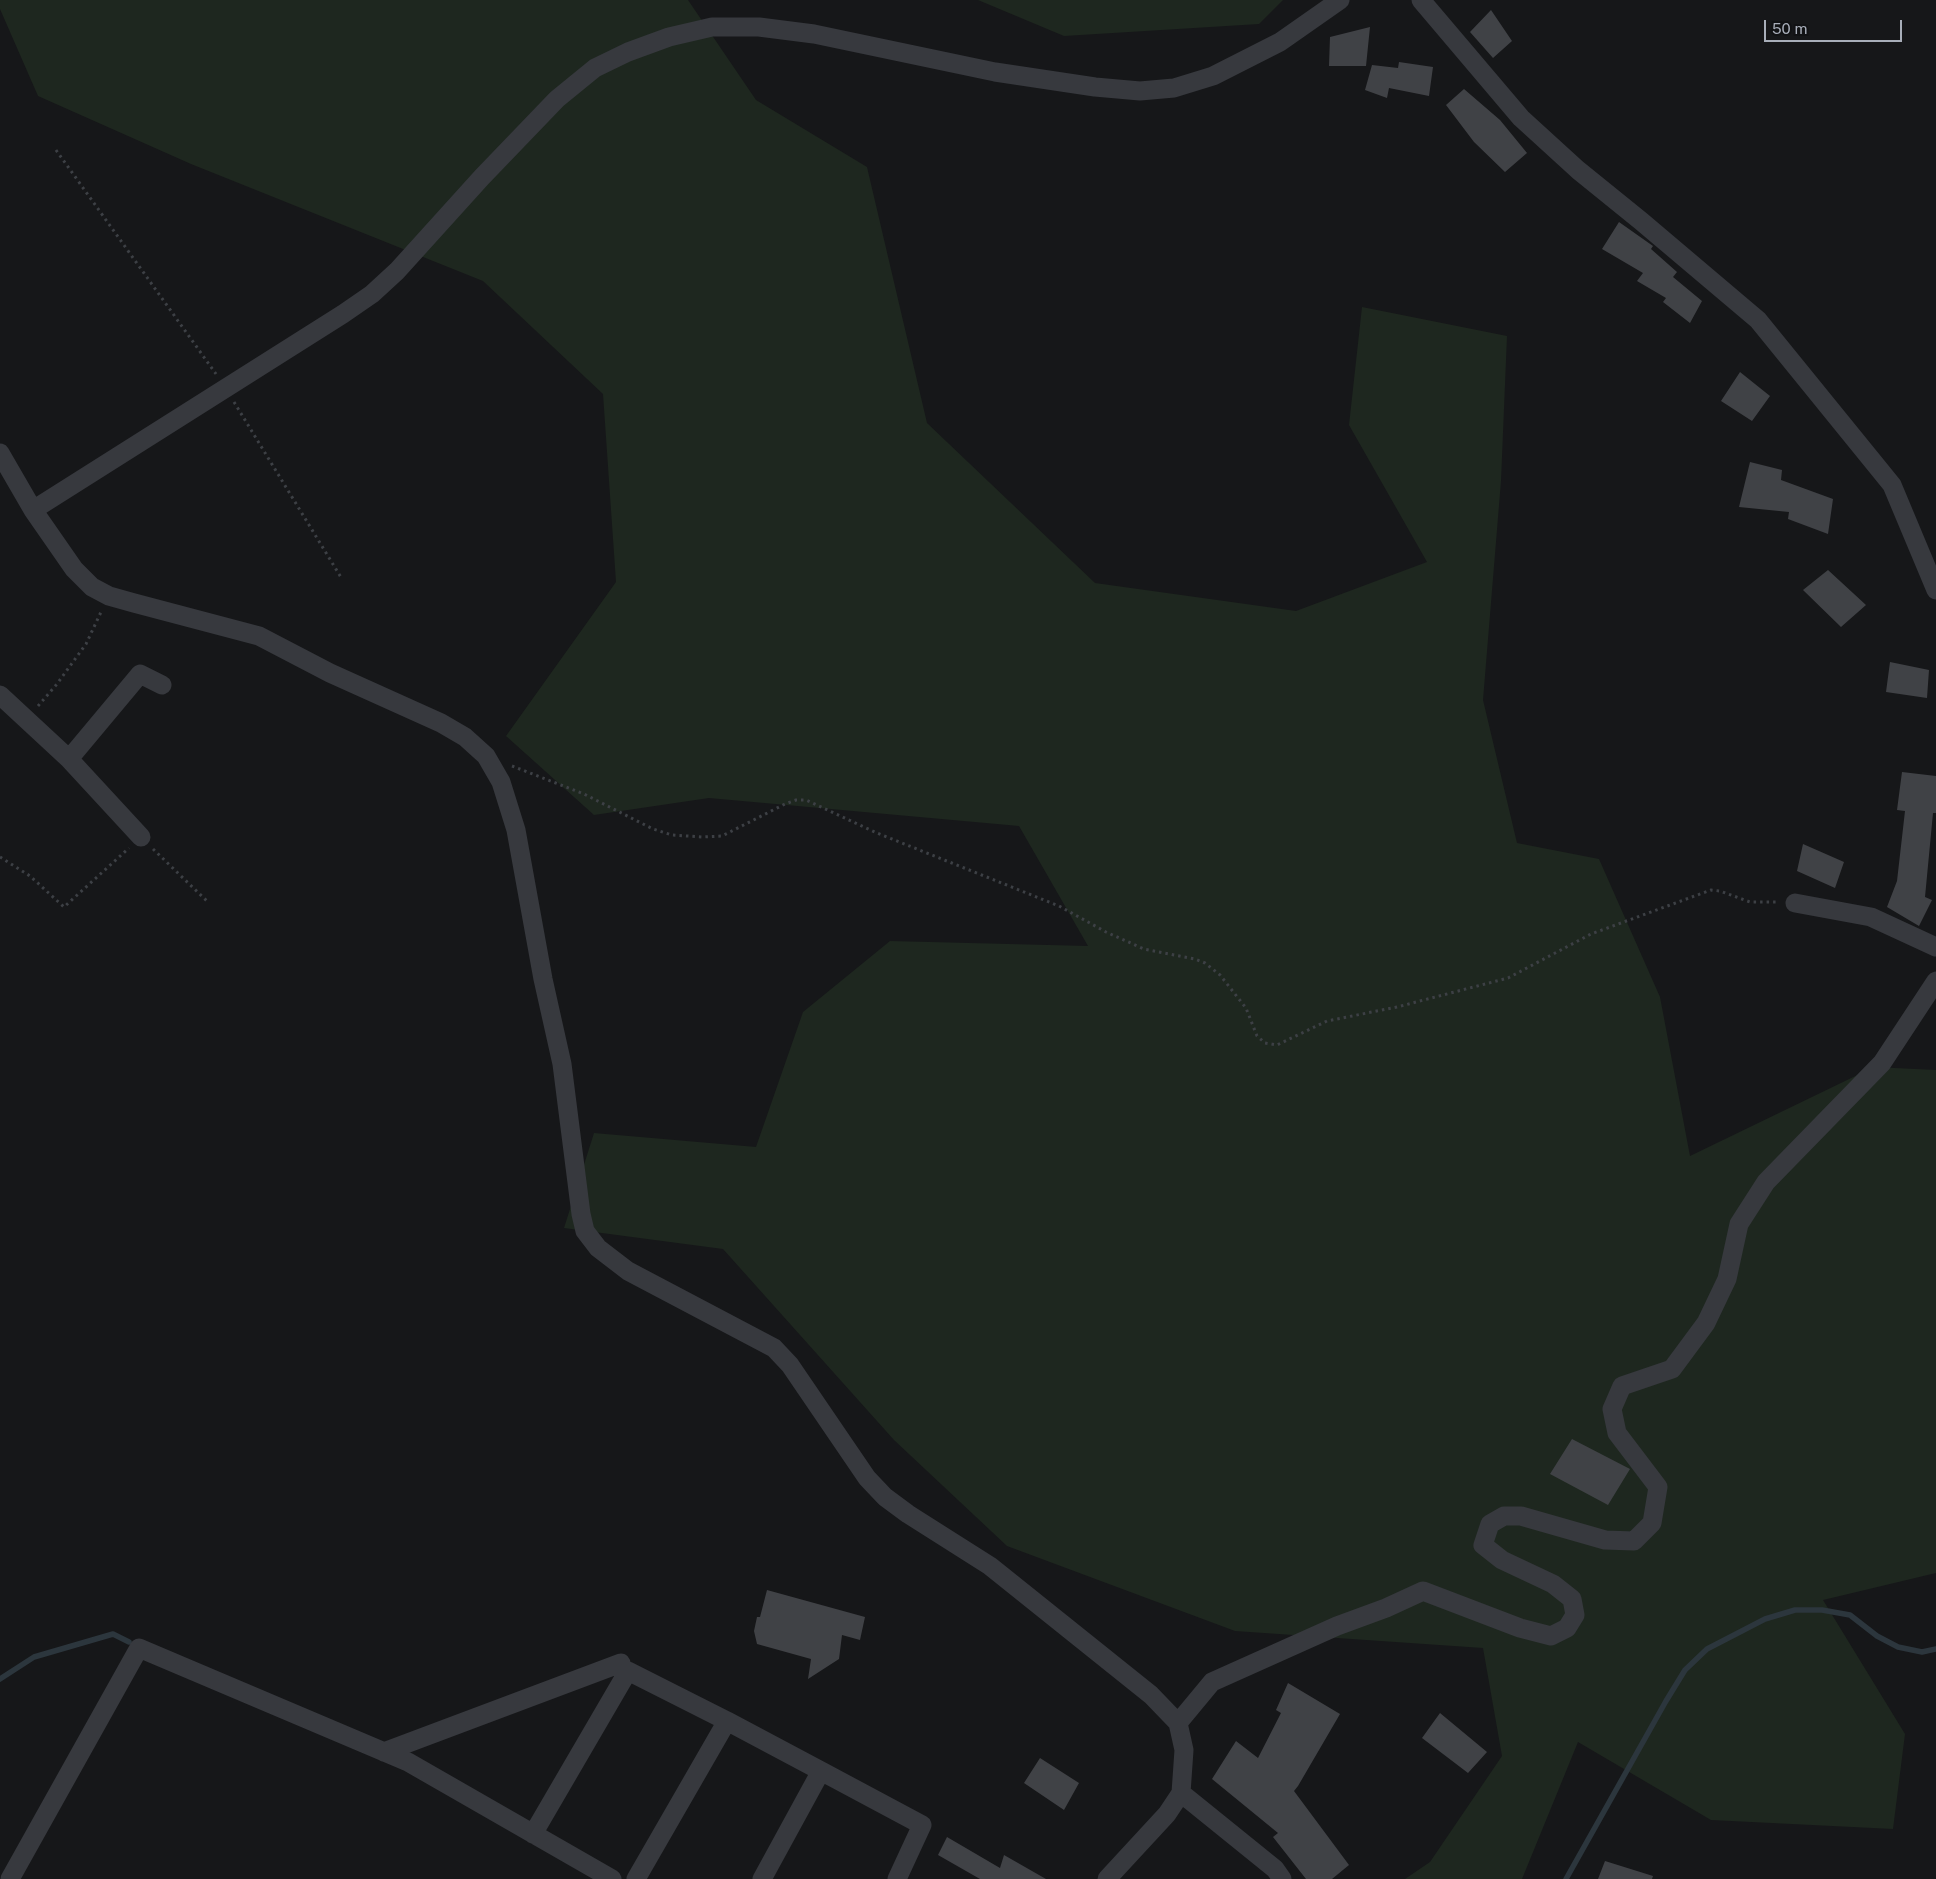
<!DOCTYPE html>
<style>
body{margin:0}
#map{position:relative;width:1936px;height:1879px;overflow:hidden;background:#161719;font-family:"Public Sans",sans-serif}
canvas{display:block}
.scale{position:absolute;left:1764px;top:20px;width:138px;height:22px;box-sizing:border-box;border:2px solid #a8aeb9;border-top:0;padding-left:6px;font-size:15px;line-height:18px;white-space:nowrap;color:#a8aeb9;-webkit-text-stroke:4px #111214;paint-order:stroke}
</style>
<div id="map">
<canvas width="1936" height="1879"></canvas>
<div class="scale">50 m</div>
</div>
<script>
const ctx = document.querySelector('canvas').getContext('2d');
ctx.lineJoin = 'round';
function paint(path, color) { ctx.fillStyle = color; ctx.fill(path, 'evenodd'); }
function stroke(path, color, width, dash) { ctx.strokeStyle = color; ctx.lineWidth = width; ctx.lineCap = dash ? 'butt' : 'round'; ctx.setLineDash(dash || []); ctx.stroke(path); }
paint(new Path2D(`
 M0,0H688L756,100L867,167L927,423L1095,583L1296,611L1427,562L1349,425L1362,307L1507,336L1501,481L1483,700L1517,843L1599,859L1660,997L1690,1156L1874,1067L1936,1070V1573L1823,1600L1905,1734L1893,1829L1711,1820L1578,1742L1522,1879H1405L1430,1862L1502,1756L1483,1648L1235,1631L1007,1546L894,1440L723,1249L564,1228L594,1133L756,1147L803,1012L890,941L1088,946L1019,826L709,798L594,815L506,736L616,582L603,394L483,281L191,164L38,96L0,9Z
 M978,0H1283L1259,24L1064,36Z`), '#1e271f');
stroke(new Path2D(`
 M0,1679L34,1657L113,1634L129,1642
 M1566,1879L1666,1701L1685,1670L1707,1649L1765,1619L1795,1610H1822L1850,1615L1877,1636L1898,1647L1922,1652L1936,1649`), '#2c363d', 5.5);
paint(new Path2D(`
 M1491,10L1512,41L1493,58L1470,32Z
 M1370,27L1366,66H1329L1330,37Z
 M1399,62L1433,67L1429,96L1389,88L1387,98L1365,90L1372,65L1398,68Z
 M1464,89L1500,120L1527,153L1505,172L1474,142L1446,105Z
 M1619,222L1653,246L1651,249L1677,272L1673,277L1702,301L1690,323L1663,302L1666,298L1637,281L1643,273L1602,249Z
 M1740,372L1770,396L1752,421L1721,401Z
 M1750,462L1782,470L1781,480L1833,499L1828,534L1788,519L1789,512L1739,507Z
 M1828,570L1866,605L1841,627L1803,590Z
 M1890,662L1929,670L1927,698L1886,692Z
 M1902,772L1936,776V813H1933L1925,897L1932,900L1919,926L1887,907L1897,881L1905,811L1897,810Z
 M1803,844L1844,862L1835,888L1797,871Z
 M1572,1439L1630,1469L1608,1505L1550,1474Z
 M767,1590L865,1617L860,1640L842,1635L839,1659L808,1679L811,1659L757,1644L754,1631L757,1617H760Z
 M1288,1683L1340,1714L1298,1786L1294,1791L1349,1865L1332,1879H1306L1273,1837L1278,1833L1212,1779L1236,1741L1258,1758L1281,1713L1276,1710Z
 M1440,1713L1487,1752L1468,1773L1422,1738Z
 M1040,1758L1079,1783L1064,1810L1024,1783Z
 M947,1837L1000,1868L1004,1855L1046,1879H980L938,1855Z
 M1605,1861L1653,1876L1652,1879H1598Z`), '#404246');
stroke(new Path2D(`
 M56,150L216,374
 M234,402L342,579
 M38,706L57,684L86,644L101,612
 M512,766L584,794L653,829L672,835L702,837L722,836L785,804L796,800H806L877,833L1059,906L1106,932L1144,949L1195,959L1205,963L1220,975L1246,1008L1257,1036L1265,1043L1277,1045L1327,1021L1397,1007L1508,978L1591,934L1711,890L1720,891L1750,902H1777
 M153,849L209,903
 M0,857L30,876L64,907L129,848`), '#3d4045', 3, [2.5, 4]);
stroke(new Path2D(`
 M1421,0L1521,118L1578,170L1641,221L1758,320L1892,485L1936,590
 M0,453L33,510L74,569L92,587L109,596L134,603L259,636L330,673L441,723L465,737L486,756L501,782L516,830L543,979L562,1064L581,1214L585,1231L598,1248L628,1271L774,1348L790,1365L867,1478L885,1497L908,1514L990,1566L1151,1695L1178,1723L1184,1750L1181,1793L1167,1814L1107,1879
 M33,510L343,314L372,294L397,271L482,177L557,99L595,68L628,52L669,37L712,27H759L814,34L995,72L1095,87L1140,91L1174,88L1213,76L1280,42L1340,0
 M0,695L69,759L141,837
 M69,759L140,674L162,685
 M1795,903L1871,917L1936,947
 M1178,1723L1212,1682L1337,1626L1386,1608L1423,1591L1520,1628L1551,1636L1567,1628L1575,1615L1572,1599L1553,1584L1502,1560L1483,1545L1490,1524L1504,1516H1521L1605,1540L1634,1541L1652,1523L1658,1487L1617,1433L1612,1409L1622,1386L1672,1369L1706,1323L1727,1279L1739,1224L1766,1182L1882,1063L1936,981
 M384,1752L621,1663
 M1181,1793L1275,1869L1282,1879
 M533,1834L628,1671L727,1721
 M10,1879L139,1648L408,1762L612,1879
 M636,1879L727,1721L821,1771
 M762,1879L821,1771L922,1825L897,1879`), '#37393e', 19);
</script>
